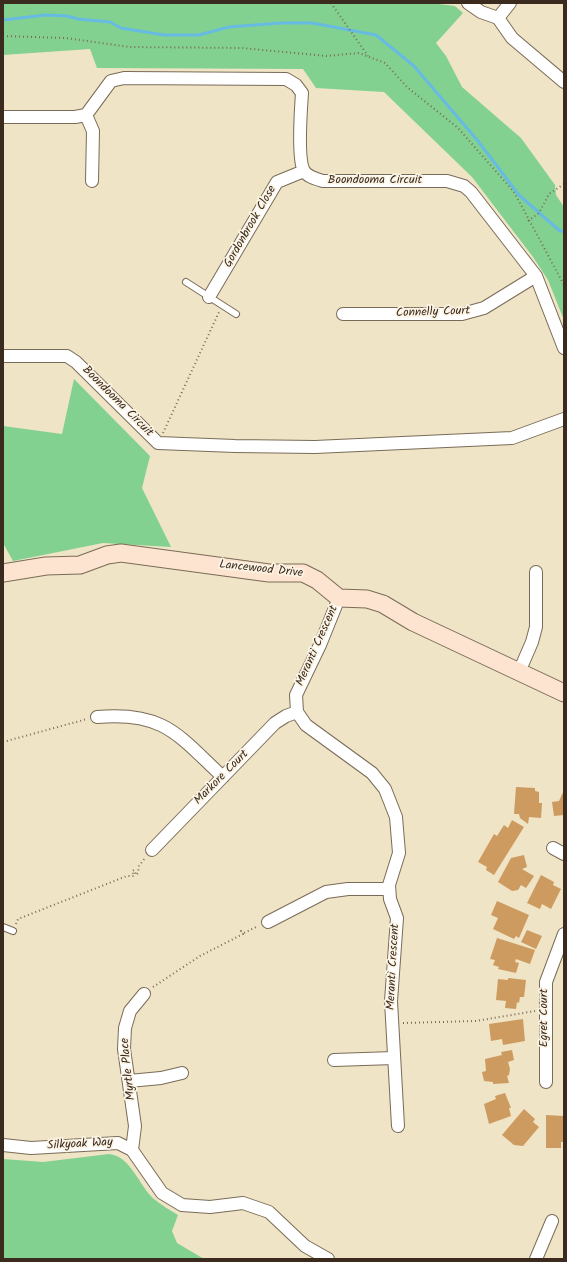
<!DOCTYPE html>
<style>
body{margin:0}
#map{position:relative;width:567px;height:1262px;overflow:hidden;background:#efe4c5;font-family:Kalam,sans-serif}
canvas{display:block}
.frame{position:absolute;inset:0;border:4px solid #3b2a1e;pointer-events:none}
</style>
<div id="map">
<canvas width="567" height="1262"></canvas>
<div class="frame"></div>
</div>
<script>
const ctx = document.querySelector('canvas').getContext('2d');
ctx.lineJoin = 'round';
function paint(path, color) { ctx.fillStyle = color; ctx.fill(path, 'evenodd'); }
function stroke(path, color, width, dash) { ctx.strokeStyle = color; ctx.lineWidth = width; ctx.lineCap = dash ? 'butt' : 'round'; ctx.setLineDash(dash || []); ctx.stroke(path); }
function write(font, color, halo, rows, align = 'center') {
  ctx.font = font + ' Kalam,sans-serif'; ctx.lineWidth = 3.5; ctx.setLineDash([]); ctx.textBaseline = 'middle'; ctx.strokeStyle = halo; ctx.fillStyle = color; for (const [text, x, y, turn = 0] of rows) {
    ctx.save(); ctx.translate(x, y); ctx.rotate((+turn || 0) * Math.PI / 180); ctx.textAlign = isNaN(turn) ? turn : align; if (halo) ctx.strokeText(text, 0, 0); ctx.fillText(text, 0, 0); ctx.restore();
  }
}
paint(new Path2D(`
 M3,3H431L455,6L463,13L436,43L446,56L462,87L521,138L555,185L556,195L564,207V320L548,280L533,257L472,177L384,92L316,88L303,69L97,68L90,49L3,55Z
 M74,379L150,456L142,488L171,547L103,543L13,561L3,543V426L62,434Z
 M109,1154C131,1156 139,1186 154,1199C161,1205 170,1210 178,1215L172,1231L177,1243L204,1259H3V1159L43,1162Z`), '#82d190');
stroke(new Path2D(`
 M3,20L46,15L67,16L78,19L110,22L121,28L164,35H199L229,27L281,23H312L376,35L414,66L478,141L519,195L560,231H564`), '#67bbe3', 3);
paint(new Path2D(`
 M516,787L535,788V791L539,792V803H542L541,818L529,817L528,824L520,818L519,814H514Z
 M564,790V815L554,816L552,802L559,801Z
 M512,820L524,827L494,875L486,870L487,867L478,862L494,834L497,836L504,825L508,828Z
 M524,855L527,867L522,869L534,876L526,888L521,885L518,890L512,891L498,882L511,858Z
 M541,875L554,882L553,885L561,889L551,909L542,904L540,909L527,903Z
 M497,901L529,915L519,938L516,936L514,939L493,929L498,918L491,915Z
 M527,930L542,936L536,949L521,942Z
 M497,938L535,950L530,964L516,959L515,962L519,963L516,973L498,969L499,967L493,965L495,960L490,959Z
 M508,978L526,980L524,997H520L519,1003L517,1002L516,1009L505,1008L506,1001L496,1000L498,979L508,980Z
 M523,1019L525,1041L503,1045L502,1039L491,1041L489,1024Z
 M512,1050L514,1060L508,1062L510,1069L509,1075L507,1076L509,1083L493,1084V1082L484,1081L482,1072L486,1071L485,1059L502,1055L501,1052Z
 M505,1093L511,1108H509L511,1116L489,1124L484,1104L496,1099L495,1096Z
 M524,1109L535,1119L533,1122L539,1127L523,1146L514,1145L502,1135Z
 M546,1115L564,1116V1142H561V1148H546Z`), '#cd9a60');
const lane = new Path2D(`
 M186,282L236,314
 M3,927L13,931`);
const street = new Path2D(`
 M468,3L481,12L498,18L512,38L564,82
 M498,18L510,3
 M86,115L93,131L92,181
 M3,117H75L86,115L111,81L124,78L286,79L296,85L302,93C301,108 297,159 304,171C308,177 316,179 323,181H447L464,186L471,192L536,276L564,348
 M209,297L277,182L304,171
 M343,314H462L484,308L536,276
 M3,356H67L76,362L158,443L235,446L315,447L512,438L564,419
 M339,598L320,645L296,695L297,712L306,725L372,773L385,789L396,817L399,853L389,885L390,899L397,918L391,1001L398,1126
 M519,672L532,642L536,627V572
 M97,717C164,711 178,735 223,777
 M553,848L564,854
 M152,850L275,723L286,716L297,712
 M268,922L326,892L348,889H389
 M334,1060L394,1058
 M129,1081L161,1078L182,1073
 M546,1082V982L564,934
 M3,1145L31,1148L118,1143L132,1150L162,1193L182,1205L210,1207L243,1203L269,1212L305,1246L328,1259
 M132,1150L135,1126L124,1049L125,1028L130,1011L144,994
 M536,1259L552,1221`);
const secondary = new Path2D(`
 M3,573L46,566L80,565L107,555L121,553L269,573H303L317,580L339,598L367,599L383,604L413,622L564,693`);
stroke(lane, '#7a6b58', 8);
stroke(street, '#7a6b58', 14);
stroke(secondary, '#7a6b58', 19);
stroke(new Path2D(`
 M331,3L368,56
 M3,36L66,38L129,47L242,48L326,56L359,53L385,63L407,87L458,128L514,192L564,285
 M528,221L539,213L549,194L564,184
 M163,433L219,312
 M3,742L87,719
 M16,924L18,919L127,876H134L132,871L134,870L136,875L138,873L139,866L145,858
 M153,987L200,956L243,934L241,931L244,933L258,926
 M403,1023L476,1021L535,1011`), '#7a6b58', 2, [1, 3]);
stroke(lane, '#fff', 6);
stroke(street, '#fff', 12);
stroke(secondary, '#fde4d0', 17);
write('12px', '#3b2a1e', '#fcf5e5', [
 ["Boondooma Circuit",375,181],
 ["Gordonbrook Close",251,227,-60],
 ["Connelly Court",433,313,-2],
 ["Boondooma Circuit",117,402,45],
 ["Lancewood Drive",261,570,6],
 ["Meranti Crescent",318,646,-66],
 ["Markore Court",222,778,-45],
 ["Meranti Crescent",394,967,-87],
 ["Egret Court",545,1018,-90],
 ["Myrtle Place",129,1069,-96],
 ["Silkyoak Way",80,1145,-3]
]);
</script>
